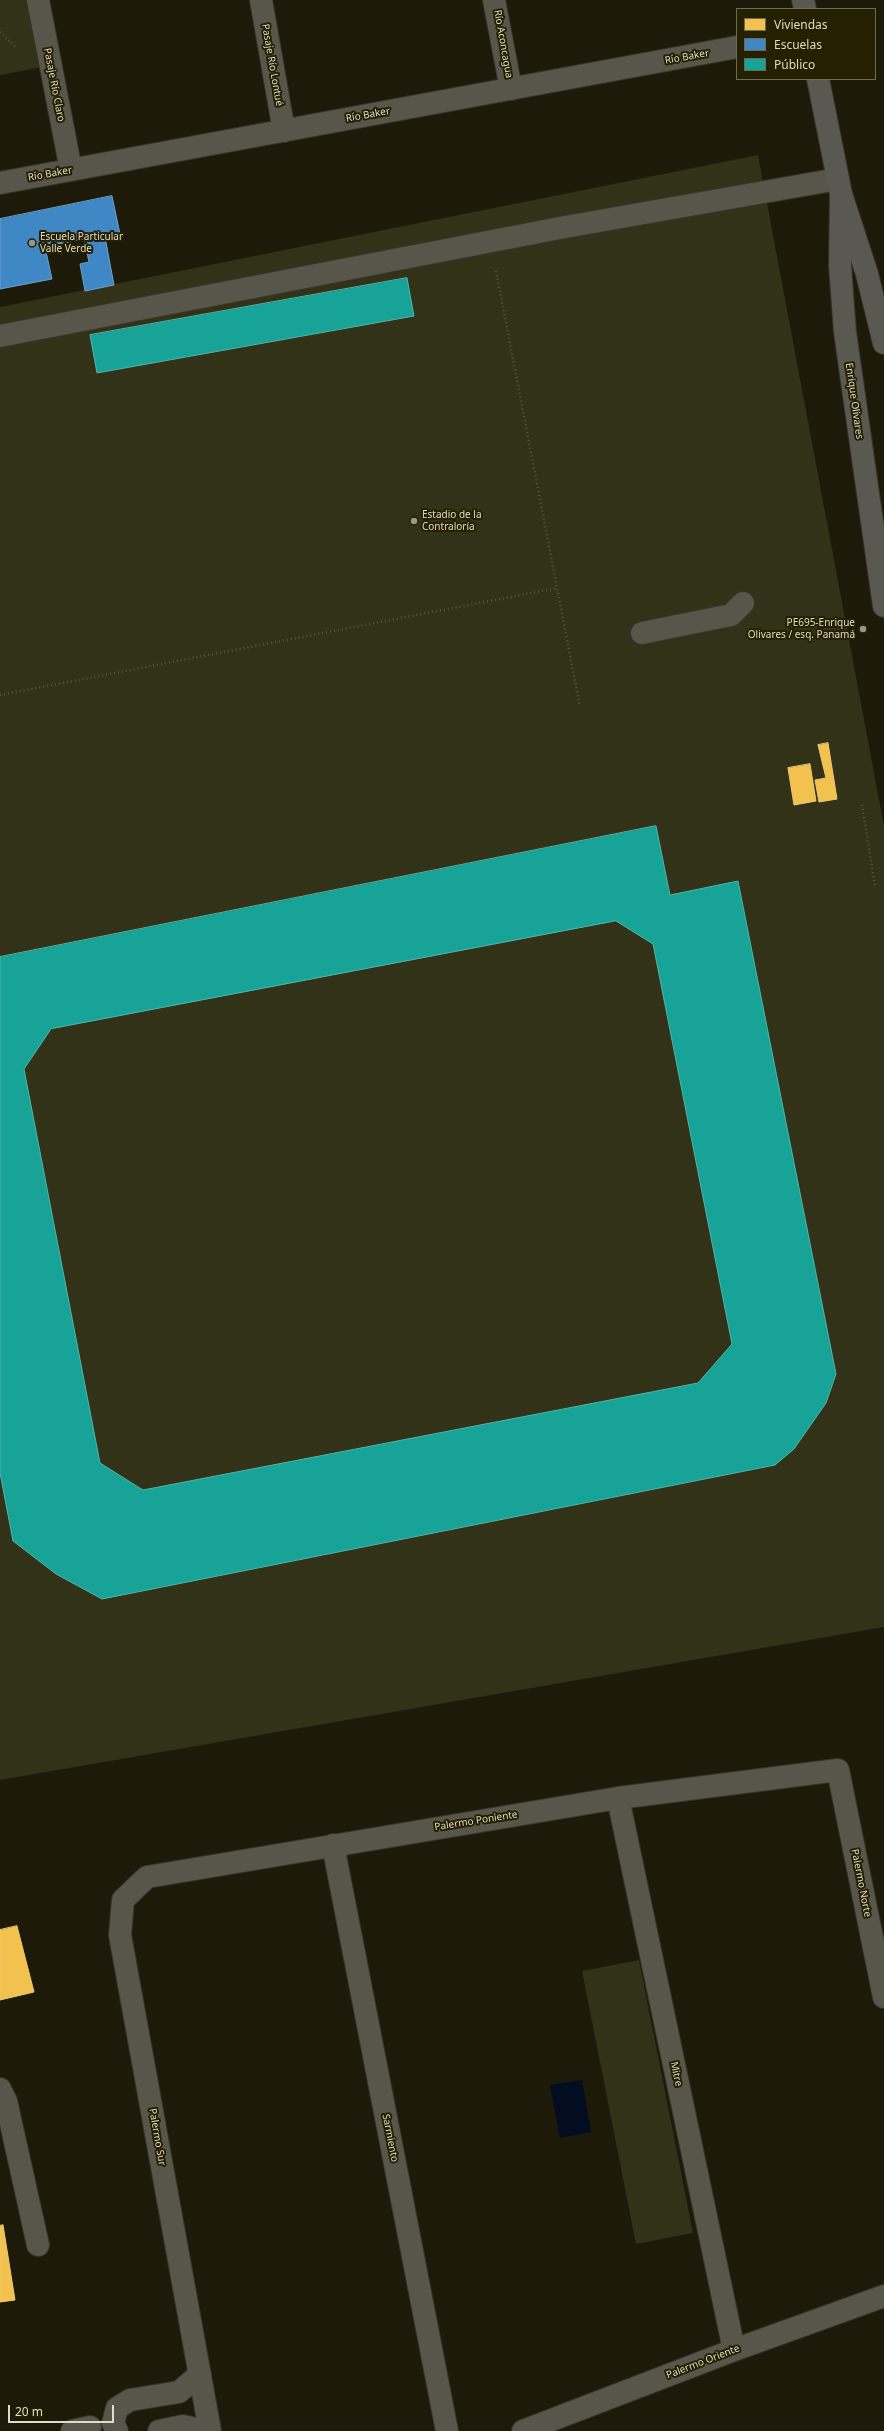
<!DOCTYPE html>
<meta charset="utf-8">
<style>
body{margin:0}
#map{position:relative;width:884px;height:2431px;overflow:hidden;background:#1d1a09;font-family:"Noto Sans",sans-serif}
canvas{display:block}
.legend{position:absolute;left:736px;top:8px;width:140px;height:72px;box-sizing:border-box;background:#252001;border:1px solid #6f6b51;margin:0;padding:5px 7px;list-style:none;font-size:12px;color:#dedbc9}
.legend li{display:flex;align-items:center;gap:8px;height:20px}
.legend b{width:20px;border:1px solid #6f6b51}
.scale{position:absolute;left:8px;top:2405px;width:106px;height:18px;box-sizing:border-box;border:2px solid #dedbc9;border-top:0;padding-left:5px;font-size:12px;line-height:14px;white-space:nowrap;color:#dedbc9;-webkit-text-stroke:3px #252001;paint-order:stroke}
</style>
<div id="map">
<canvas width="884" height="2431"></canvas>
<ul class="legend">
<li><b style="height:11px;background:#f2c14e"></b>Viviendas</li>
<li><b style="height:11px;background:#3f88c5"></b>Escuelas</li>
<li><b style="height:11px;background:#17a398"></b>Público</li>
</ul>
<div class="scale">20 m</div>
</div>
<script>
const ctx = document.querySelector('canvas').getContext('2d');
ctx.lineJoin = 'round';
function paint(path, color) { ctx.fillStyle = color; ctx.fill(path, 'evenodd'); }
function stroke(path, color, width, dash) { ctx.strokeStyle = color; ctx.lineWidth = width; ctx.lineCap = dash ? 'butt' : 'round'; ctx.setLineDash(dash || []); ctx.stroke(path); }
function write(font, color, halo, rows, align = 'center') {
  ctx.font = font + ' "Noto Sans",sans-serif'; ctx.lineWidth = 4; ctx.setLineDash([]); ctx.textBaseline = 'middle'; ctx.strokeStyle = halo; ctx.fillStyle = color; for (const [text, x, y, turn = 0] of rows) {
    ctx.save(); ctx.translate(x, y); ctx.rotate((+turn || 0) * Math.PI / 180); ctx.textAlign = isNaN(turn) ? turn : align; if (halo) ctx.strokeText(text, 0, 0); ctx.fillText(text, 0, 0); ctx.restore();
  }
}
paint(new Path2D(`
 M0,0H31L43,67L0,75Z
 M758,155L884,826V1627L0,1780V307Z
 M639,1960L693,2233L636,2244L582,1971Z`), '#313218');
paint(new Path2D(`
 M582,2080L591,2132L560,2138L550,2085Z`), '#030d22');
const homes = new Path2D(`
 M828,743L837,799L819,802L815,780L826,778L818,745Z
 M810,764L816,801L794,805L788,768Z
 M17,1926L34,1992L0,2000V1930Z
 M3,2225L15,2300L0,2302V2226Z`);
paint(homes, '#f2c14e');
stroke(homes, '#ecc973', 1);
const schools = new Path2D(`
 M112,196L120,234L105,237L114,285L85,291L80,264L89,262L84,239L45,247L52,279L0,289V219Z`);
paint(schools, '#3f88c5');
stroke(schools, '#6fa1c6', 1);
const public = new Path2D(`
 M407,278L414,316L97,373L90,335Z
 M656,826L670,895L738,881L836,1374L826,1403L794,1449L775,1465L102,1599L56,1574L13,1541L0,1473V957ZM616,921L653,944L732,1344L698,1383L143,1490L100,1463L24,1069L51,1029Z`);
paint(public, '#17a398');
stroke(public, '#53b4a7', 1);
const minor = new Path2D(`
 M38,0L71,170
 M261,0L284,131
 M494,0L511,89
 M0,183L737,47
 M0,336L565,227L838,179
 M642,633L731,615L743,603
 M618,1798L734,2350
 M333,1845L447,2431
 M0,2089L6,2101L38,2245
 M72,2431L90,2427
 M117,2431L113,2423L117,2408L130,2400L179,2392L200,2374
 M159,2431L183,2426L204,2431
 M210,2431L120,1935L123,1900L147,1877L618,1798L838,1770L884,1997
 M523,2431L734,2350L884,2296`);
const major = new Path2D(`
 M803,0L805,9
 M818,79L841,194L867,274L884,343
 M841,194L840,266L845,332L884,606`);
stroke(minor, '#37352a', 24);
stroke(major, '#37352a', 24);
stroke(new Path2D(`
 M0,32L17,48
 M496,271L580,707
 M0,695L557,588
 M862,805L875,886`), '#575548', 2.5, [1, 3]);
stroke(minor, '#58564a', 22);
stroke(major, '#595851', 22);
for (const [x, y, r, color] of [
 [32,243,4,"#9a9786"],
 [414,521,4,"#9a9786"],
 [863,629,4,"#9a9786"]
]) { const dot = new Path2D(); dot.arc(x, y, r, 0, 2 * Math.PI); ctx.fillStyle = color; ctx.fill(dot); stroke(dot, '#252001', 1.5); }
write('10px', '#dedbc9', '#252001', [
 ["Río Aconcagua",503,44,80],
 ["Río Baker",687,57,-10],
 ["Pasaje Río Lontué",272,65,80],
 ["Pasaje Río Claro",54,85,79],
 ["Río Baker",368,115,-10],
 ["Río Baker",50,174,-10],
 ["Enrique Olivares",854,401,82],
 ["Palermo Poniente",476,1821,-9],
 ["Palermo Norte",861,1883,79],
 ["Mitre",676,2074,78],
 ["Palermo Sur",157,2137,80],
 ["Sarmiento",390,2138,79],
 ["Palermo Oriente",703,2362,-21]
]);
write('10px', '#dedbc9', '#252001', [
 ["Escuela Particular",40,237],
 ["Valle Verde",40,249],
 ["Estadio de la",422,515],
 ["Contraloría",422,527],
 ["PE695-Enrique",855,623,"right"],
 ["Olivares / esq. Panamá",855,635,"right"]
], 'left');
</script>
